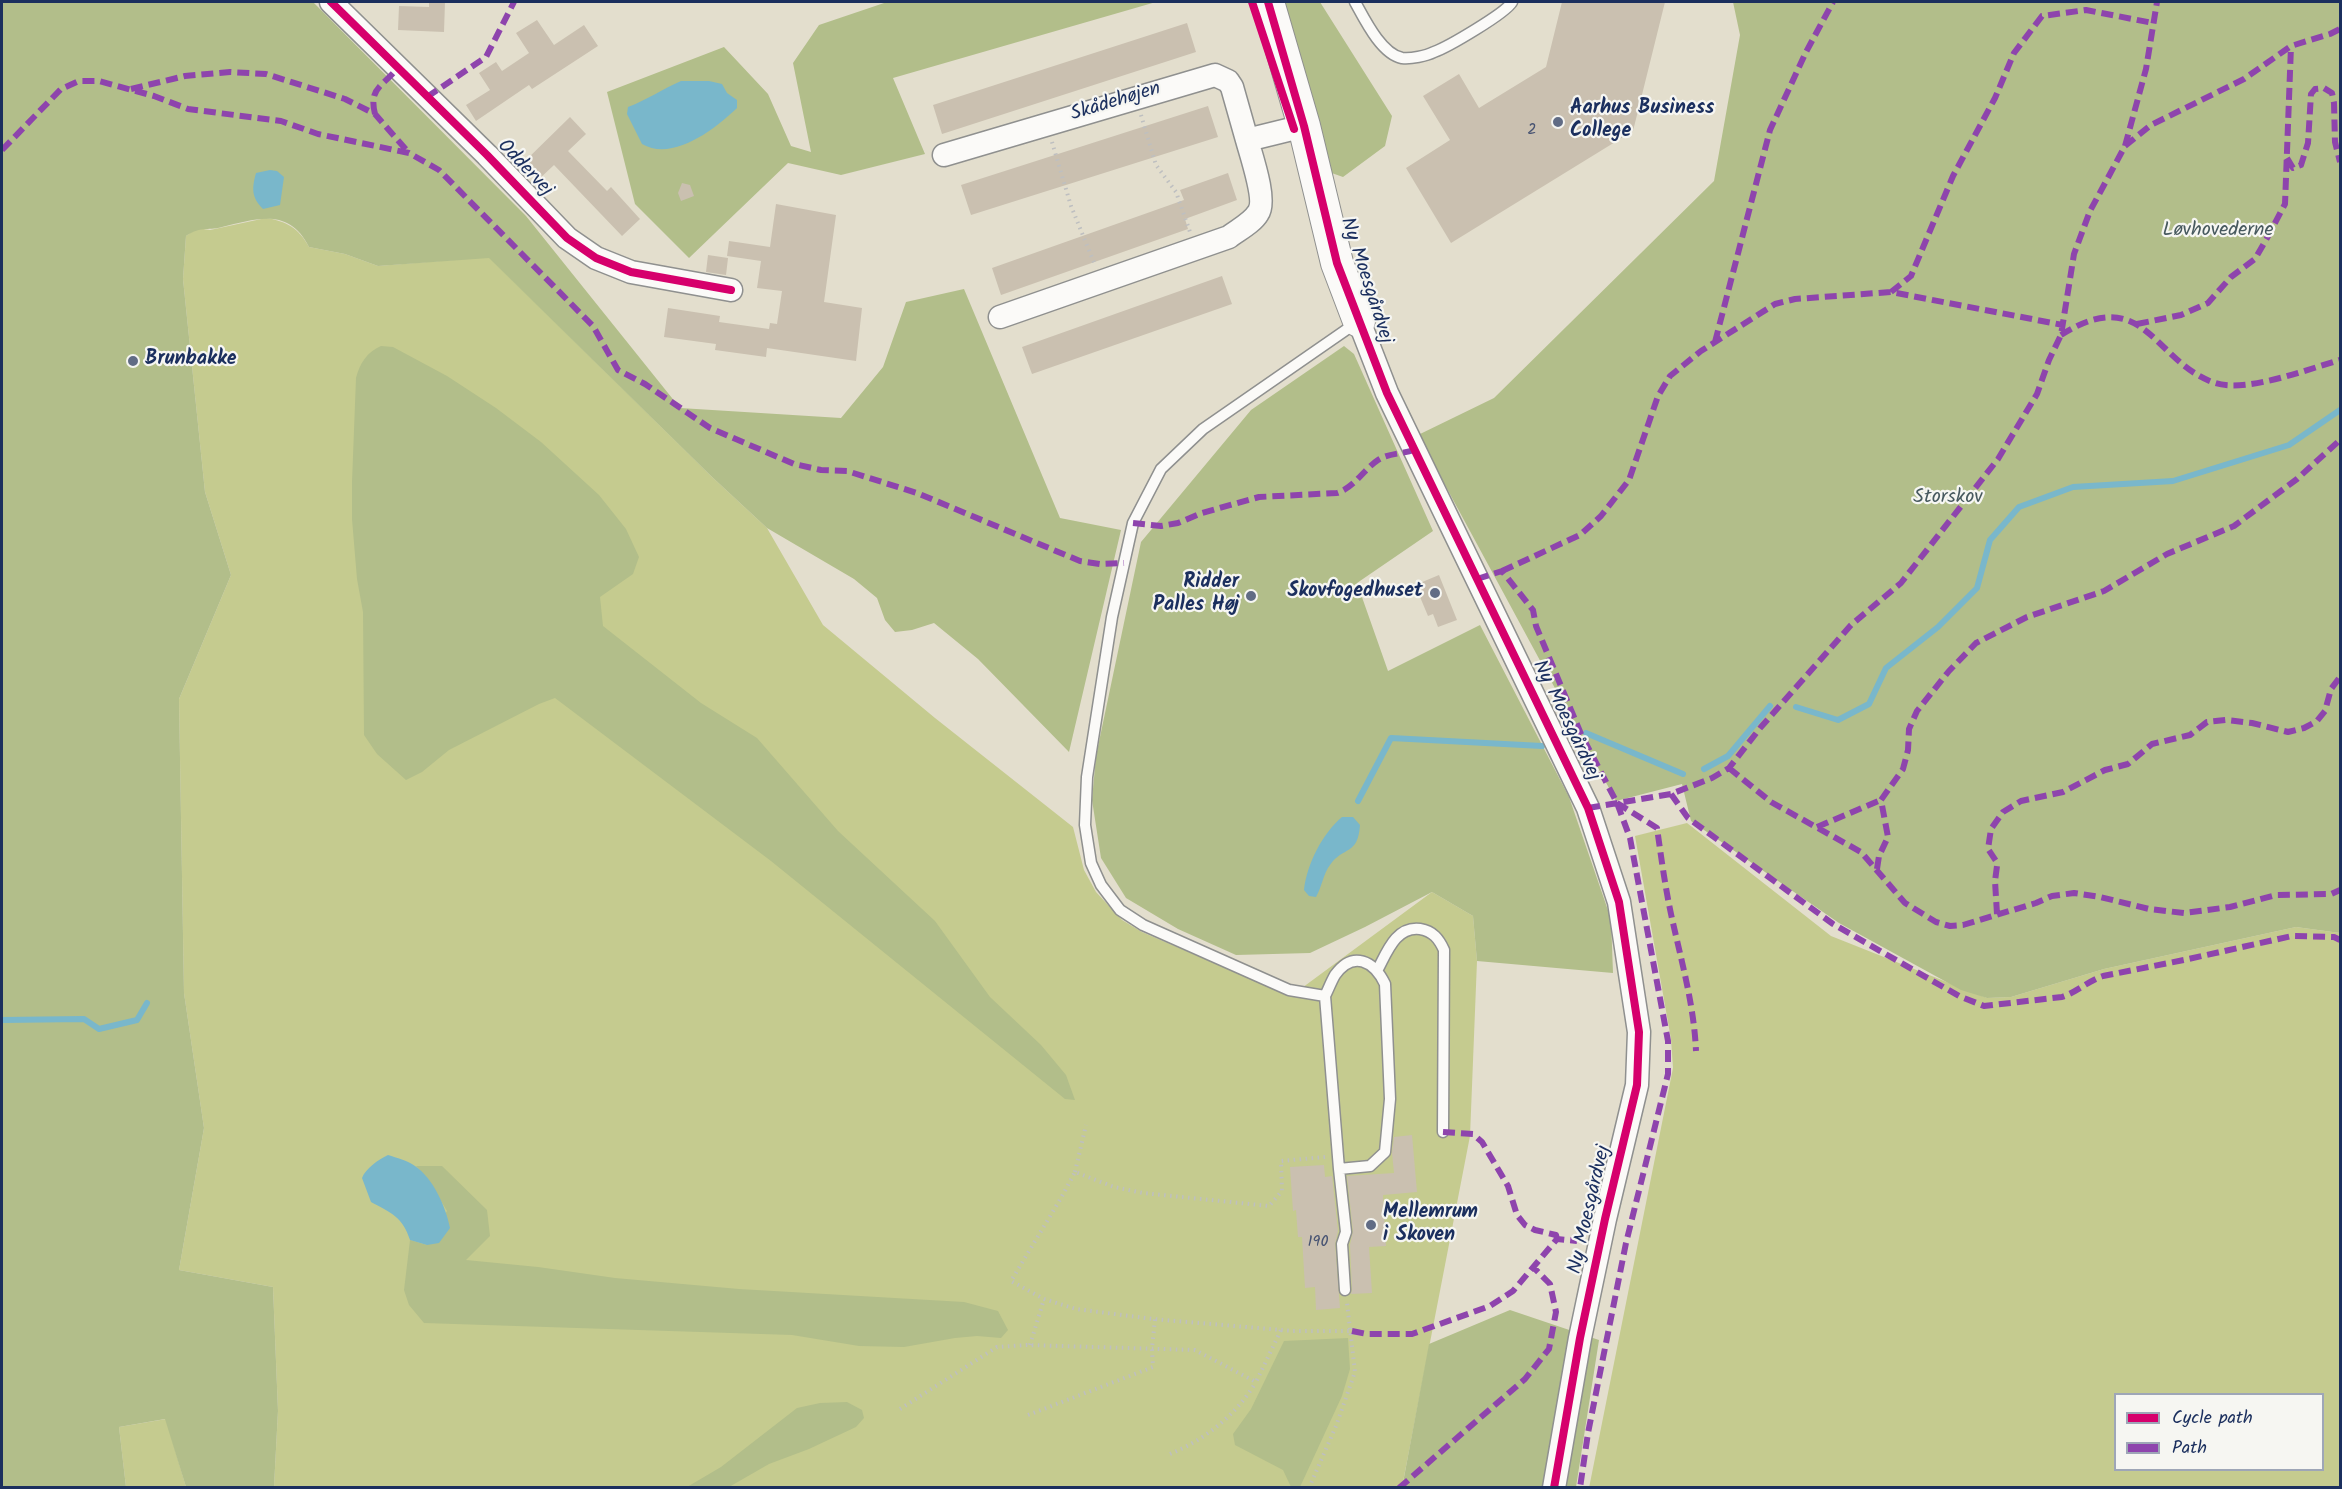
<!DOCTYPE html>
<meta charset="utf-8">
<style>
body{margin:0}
#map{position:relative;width:2342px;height:1489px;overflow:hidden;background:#e3decd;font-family:Kalam,sans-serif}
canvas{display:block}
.frame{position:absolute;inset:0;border:3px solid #1b2f5e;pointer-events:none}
.legend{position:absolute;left:2114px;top:1393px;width:210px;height:78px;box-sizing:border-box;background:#f6f6f2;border:2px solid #9ea6b7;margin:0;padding:8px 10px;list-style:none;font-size:18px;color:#1b2f5e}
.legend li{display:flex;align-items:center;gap:12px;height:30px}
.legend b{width:30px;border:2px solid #9ea6b7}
</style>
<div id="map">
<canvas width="2342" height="1489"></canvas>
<div class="frame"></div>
<ul class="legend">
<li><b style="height:8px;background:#d6006c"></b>Cycle path</li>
<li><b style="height:8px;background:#8e44ad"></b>Path</li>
</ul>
</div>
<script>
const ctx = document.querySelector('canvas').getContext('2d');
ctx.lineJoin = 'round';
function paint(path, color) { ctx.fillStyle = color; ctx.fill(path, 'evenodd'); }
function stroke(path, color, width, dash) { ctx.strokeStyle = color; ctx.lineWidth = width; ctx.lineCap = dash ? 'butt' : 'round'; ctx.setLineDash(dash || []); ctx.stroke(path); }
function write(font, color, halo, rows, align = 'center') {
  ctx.font = font + ' Kalam,sans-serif'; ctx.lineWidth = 4.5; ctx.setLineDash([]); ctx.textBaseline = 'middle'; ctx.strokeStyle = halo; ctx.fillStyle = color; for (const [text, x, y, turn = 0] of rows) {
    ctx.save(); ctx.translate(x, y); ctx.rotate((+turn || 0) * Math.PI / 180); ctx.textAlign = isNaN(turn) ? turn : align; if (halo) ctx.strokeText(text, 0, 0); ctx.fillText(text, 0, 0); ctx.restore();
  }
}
paint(new Path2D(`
 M266,218C286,221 299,228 309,247L345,254L378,266L489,257L711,476L767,528L823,625L935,718L1073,827L1084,870L1096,892L1122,920L1142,932L1291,996L1432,892L1473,916L1477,961L1470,1136L1402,1487H274L278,1411L273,1287L179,1270L204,1128L184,993L179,699L231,575L205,492L183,279L186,236L197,228L210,230Z
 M1687,823L1831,936L1987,998L2011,997L2104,969L2296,927L2340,933V1487L1589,1488L1673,1068L1671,1039L1635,836ZM2116,1394H2322V1470H2116Z
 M166,1419L186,1487H126L119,1427Z`), '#c5cb8f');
paint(new Path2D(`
 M2,2H313L526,216L680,408L841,418L883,367L906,302L964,289L1060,518L1121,530L1069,752L978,659L934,623L912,630L895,632L885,620L877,598L854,579L767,528L711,476L489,258L378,266L345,254L309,247C289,207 257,219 222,227C206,231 201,226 186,236L183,279L205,492L231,575L179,699L184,993L204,1128L179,1270L273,1287L278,1411L274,1487H186L165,1419L119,1427L126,1487L2,1488Z
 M887,2H1156L893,78L925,154L841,175L788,163L689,258L635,204L607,92L724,47L768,94L791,146L811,152L793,63L819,25Z
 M1276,2H1320L1392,116L1385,146L1343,177L1326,171Z
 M1733,2H2340V933L2296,927L2104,969L2011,997L1987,998L1961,990L1839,923L1691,821L1682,784L1616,801L1418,435L1494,398L1714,181L1740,35Z
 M381,346L393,347L447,376L496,408L541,442L599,495L626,529L639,557L633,574L600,597L603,626L701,703L757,738L838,831L935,921L990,997L1041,1045L1066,1075L1075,1100L1065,1099L771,861L555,698L539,704L449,750L422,772L406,780L377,754L364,735L363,612L357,579L352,519V482L356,378C360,363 367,352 381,346Z
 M1344,346L1354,354L1433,531L1357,583L1388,671L1480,625L1569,797L1611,919L1613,973L1477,961L1473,916L1432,892L1365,927L1310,953L1236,955L1178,929L1126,898L1101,858L1092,800L1096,756L1141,542L1251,410Z
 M416,1166H442L487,1210L490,1236L466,1260L538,1267L615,1278L739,1289L964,1302L998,1311L1008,1330L1001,1338L977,1336L955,1338L904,1347L859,1346L792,1335L424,1323L409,1305L404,1290L410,1240L427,1245L447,1211L428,1179Z
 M1510,1310L1599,1340L1576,1487L1402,1488L1429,1344Z
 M1348,1338L1350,1369L1342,1396L1300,1487H1291L1283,1470L1235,1445L1233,1434L1251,1409L1284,1341Z
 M847,1402L862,1410L864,1418L856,1427L809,1449L769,1464L729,1487H687L721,1467L797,1408L820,1403Z`), '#b2be8a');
paint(new Path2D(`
 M681,81H709L722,84L727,93L737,100V108C715,129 673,162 642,144L627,114L628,107C647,100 662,89 681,81Z
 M270,170L277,171L284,177L280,205L263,209C251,197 252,188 256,173Z
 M1342,817H1353L1360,825C1358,856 1343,846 1330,865C1323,874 1322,887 1316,897L1309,896L1304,890C1307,864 1322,834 1342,817Z
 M388,1155C397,1158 407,1160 415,1166C433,1178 446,1207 450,1228L439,1243L427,1245L410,1240C403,1217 391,1213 371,1202L362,1178C366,1168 378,1160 388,1155Z`), '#79b7cb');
stroke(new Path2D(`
 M1796,707L1838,720L1869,704L1886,668L1938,627L1977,588L1990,540L2019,507L2073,487L2173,481L2289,445L2340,410
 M1586,733L1683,774
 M1704,769L1728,756L1770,706
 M1358,801L1391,738L1542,746
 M2,1020L84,1019L99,1029L137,1020L147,1003`), '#79b7cb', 6);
paint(new Path2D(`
 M429,2H445L444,32L398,30L399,6L429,7Z
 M1562,2H1665L1633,131L1451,243L1406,168L1450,140L1423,96L1459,74L1479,108L1546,67Z
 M537,20L554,45L584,25L598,46L532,89L529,85L476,121L466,105L490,90L479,73L496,62L502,71L529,53L516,33Z
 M1187,23L1196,52L942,134L933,105Z
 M1208,106L1218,137L971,215L961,185Z
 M570,117L586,134L568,151L607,191L611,187L640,219L622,236L554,165L537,181L522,164Z
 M1228,173L1237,200L1185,219L1188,229L1001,295L992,268L1184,200L1180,190Z
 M682,183L690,185L694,196L681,201L678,193Z
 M776,204L836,215L824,302L862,308L856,361L767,348L766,357L715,350L716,344L664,337L668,308L720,316L719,322L769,329L770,323L777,324L782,291L757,288L761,261L727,256L729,241L770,247Z
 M708,255L728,258L726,275L706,272Z
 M1222,276L1232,304L1032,374L1022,347Z
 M1439,575L1457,620L1438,627L1433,614L1428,616L1415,585Z
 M1412,1135L1417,1192L1383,1195L1386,1246L1369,1247L1372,1293L1351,1294L1352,1290L1350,1245L1353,1231L1347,1176L1394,1173L1392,1153L1394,1137Z
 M1324,1165L1325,1177L1332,1176L1338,1231L1335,1244L1340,1308L1316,1310L1315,1287L1305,1288L1302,1237H1298L1296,1210L1293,1211L1290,1167Z`), '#cac0b0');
const lane = new Path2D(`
 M1355,2C1364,18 1381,54 1402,58C1411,59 1426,56 1434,52C1448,47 1506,13 1512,2
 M1378,969C1387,952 1396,926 1420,929C1433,931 1439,939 1444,950L1443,1132
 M1325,996C1328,990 1331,982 1335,975C1353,950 1374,961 1385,984L1390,1099L1385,1152L1370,1166L1339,1169L1325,996L1289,990L1143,925L1120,910L1101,885L1091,863L1085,825L1087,777L1112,617L1133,523L1161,469L1203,429L1356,323
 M1339,1169L1346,1232L1342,1244L1345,1290`);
const street = new Path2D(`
 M331,2L487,155L567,238L596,258L631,272L731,290
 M944,155L1215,75L1228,81L1232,87L1247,140L1304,126
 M1000,317L1229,237C1238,230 1252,223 1258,213C1267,201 1251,155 1247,140
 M1359,321L1387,393L1588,808L1619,902L1639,1032L1637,1085L1605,1219L1580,1338L1554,1488`);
const secondary = new Path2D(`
 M1268,2L1304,126L1337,263L1359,321`);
stroke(lane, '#8f908f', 13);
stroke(street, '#8f908f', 25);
stroke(secondary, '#8f908f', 34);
stroke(new Path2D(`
 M1141,115L1156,165L1176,192L1190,232
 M1052,142L1071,206L1095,265
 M1325,1157L1281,1161L1282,1191L1269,1206L1143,1193L1114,1187L1075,1172L1061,1198L1011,1281L1044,1299L1076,1309L1153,1319L1293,1331H1352
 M1075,1172L1086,1125
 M1030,1345L1044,1299
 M900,1409L997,1347L1027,1345L1195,1350L1256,1382L1281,1330
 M1028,1415L1153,1367L1152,1348L1155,1319
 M1170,1454C1206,1439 1236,1415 1256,1382
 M1309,1488L1336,1426L1355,1372L1347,1303`), '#bebfc0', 4, [1.5, 4.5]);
stroke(lane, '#fbfaf8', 10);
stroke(street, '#fbfaf8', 22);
stroke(secondary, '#fbfaf8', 32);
stroke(new Path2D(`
 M131,89L185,76L230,72L266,74L345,99L375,114L409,153
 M427,97L486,57L514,2
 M375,114C368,86 385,86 398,67
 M2125,146L2151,125L2244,79L2291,46L2330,34L2340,29
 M2,150L61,89L79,81H99L154,96L188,109L281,121L318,134L409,153L439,170L593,326L618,370L645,384L710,428L794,464L821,470L847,471L917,493L1080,561L1100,564L1124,563
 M2287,158L2293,168L2301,165L2308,143L2311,94L2315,89L2324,88L2332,93L2334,103L2335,142L2340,162
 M1891,292L1911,276L1953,176L1995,98L2014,53L2042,16L2086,10L2153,23
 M2137,324L2181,315L2208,303L2231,277L2255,259L2267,238L2285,204L2291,46
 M2061,335C2145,282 2153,362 2215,383C2247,393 2308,369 2340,360
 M1715,342L1770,130L1806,52L1833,2
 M1133,523L1161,526L1178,523L1202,513L1259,497L1337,493C1355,487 1363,470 1378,460C1389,453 1402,454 1414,450
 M1502,571L1580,535L1601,516L1629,480L1658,396L1670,376L1701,351L1775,304L1795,299L1891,292L2063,325
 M1477,579L1502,571L1533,610L1536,626L1581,734L1617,803L1630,838L1668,1041V1074L1626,1243L1588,1433L1580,1488
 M1729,768L1771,802L1861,852L1905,903L1936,922L1950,926L1963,925L2036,903L2052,896L2074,893L2100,897L2149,909L2184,913L2230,907L2276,895L2331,894L2340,890
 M1671,794L1688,818L1833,924L1959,996L1984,1006L2062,997C2077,992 2088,981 2103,976L2184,960L2292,936L2334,937L2340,940
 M1617,803L1657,828C1661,856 1665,886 1671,914C1681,960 1694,1004 1696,1051
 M1588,808L1671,794L1712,778L1729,768L1761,727L1851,625L1901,583L1998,459L2037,394L2049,360L2061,335L2074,254L2090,211L2125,146L2146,69L2157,2
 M1817,827L1881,800
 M1877,869L1879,856L1888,837L1881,800L1903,769L1908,750L1909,729L1917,711L1949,671L1976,643L2027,617L2104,591L2167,554L2234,526L2297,479L2340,440
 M1997,914L1995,881L1997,866L1996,861L1988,849L1991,829L2003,812L2021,801L2063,792L2105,770L2128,764L2152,744L2190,735L2207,722L2226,720L2252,723L2288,732L2304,728L2317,721L2325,711L2331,689L2340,677
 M1443,1132L1473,1134L1482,1142L1508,1186L1517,1215L1525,1225L1535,1230L1556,1235L1557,1239
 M1352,1331L1367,1334H1412L1490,1306L1513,1291L1557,1239L1577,1241
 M1399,1488L1525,1379L1549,1349L1556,1312L1550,1284L1533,1267`), '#8e44ad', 6, [12, 6]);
stroke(new Path2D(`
 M331,2L487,155L567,238L596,258L631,272L731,290
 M1252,2L1294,129
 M1268,2L1304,126L1337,263L1387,393L1588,808L1619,902L1639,1032L1637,1085L1605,1219L1580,1338L1554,1488`), '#d6006c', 8);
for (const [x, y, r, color] of [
 [1558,122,6,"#616c85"],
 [133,361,6,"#616c85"],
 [1435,593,6,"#616c85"],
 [1251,596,6,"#616c85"],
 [1371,1225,6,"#616c85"]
]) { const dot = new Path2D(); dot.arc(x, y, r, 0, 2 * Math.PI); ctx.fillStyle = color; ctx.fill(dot); stroke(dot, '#f6f6f2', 2); }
write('16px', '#475372', null, [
 ["2",1532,131],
 ["190",1318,1243]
]);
write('20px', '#1b2f5e', '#f6f6f2', [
 ["Skådehøjen",1116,103,-17],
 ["Oddervej",524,169,46],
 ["Ny Moesgårdvej",1365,281,72],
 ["Ny Moesgårdvej",1565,721,64],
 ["Ny Moesgårdvej",1591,1210,-77]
]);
write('bold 20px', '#1b2f5e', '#f6f6f2', [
 ["Aarhus Business",1570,110],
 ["College",1570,133],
 ["Brunbakke",145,361],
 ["Ridder",1239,584,"right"],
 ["Palles Høj",1239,607,"right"],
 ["Skovfogedhuset",1423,593,"right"],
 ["Mellemrum",1383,1214],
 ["i Skoven",1383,1237]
], 'left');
write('20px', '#47595e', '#f6f6f2', [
 ["Løvhovederne",2218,232],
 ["Storskov",1948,499]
]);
</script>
